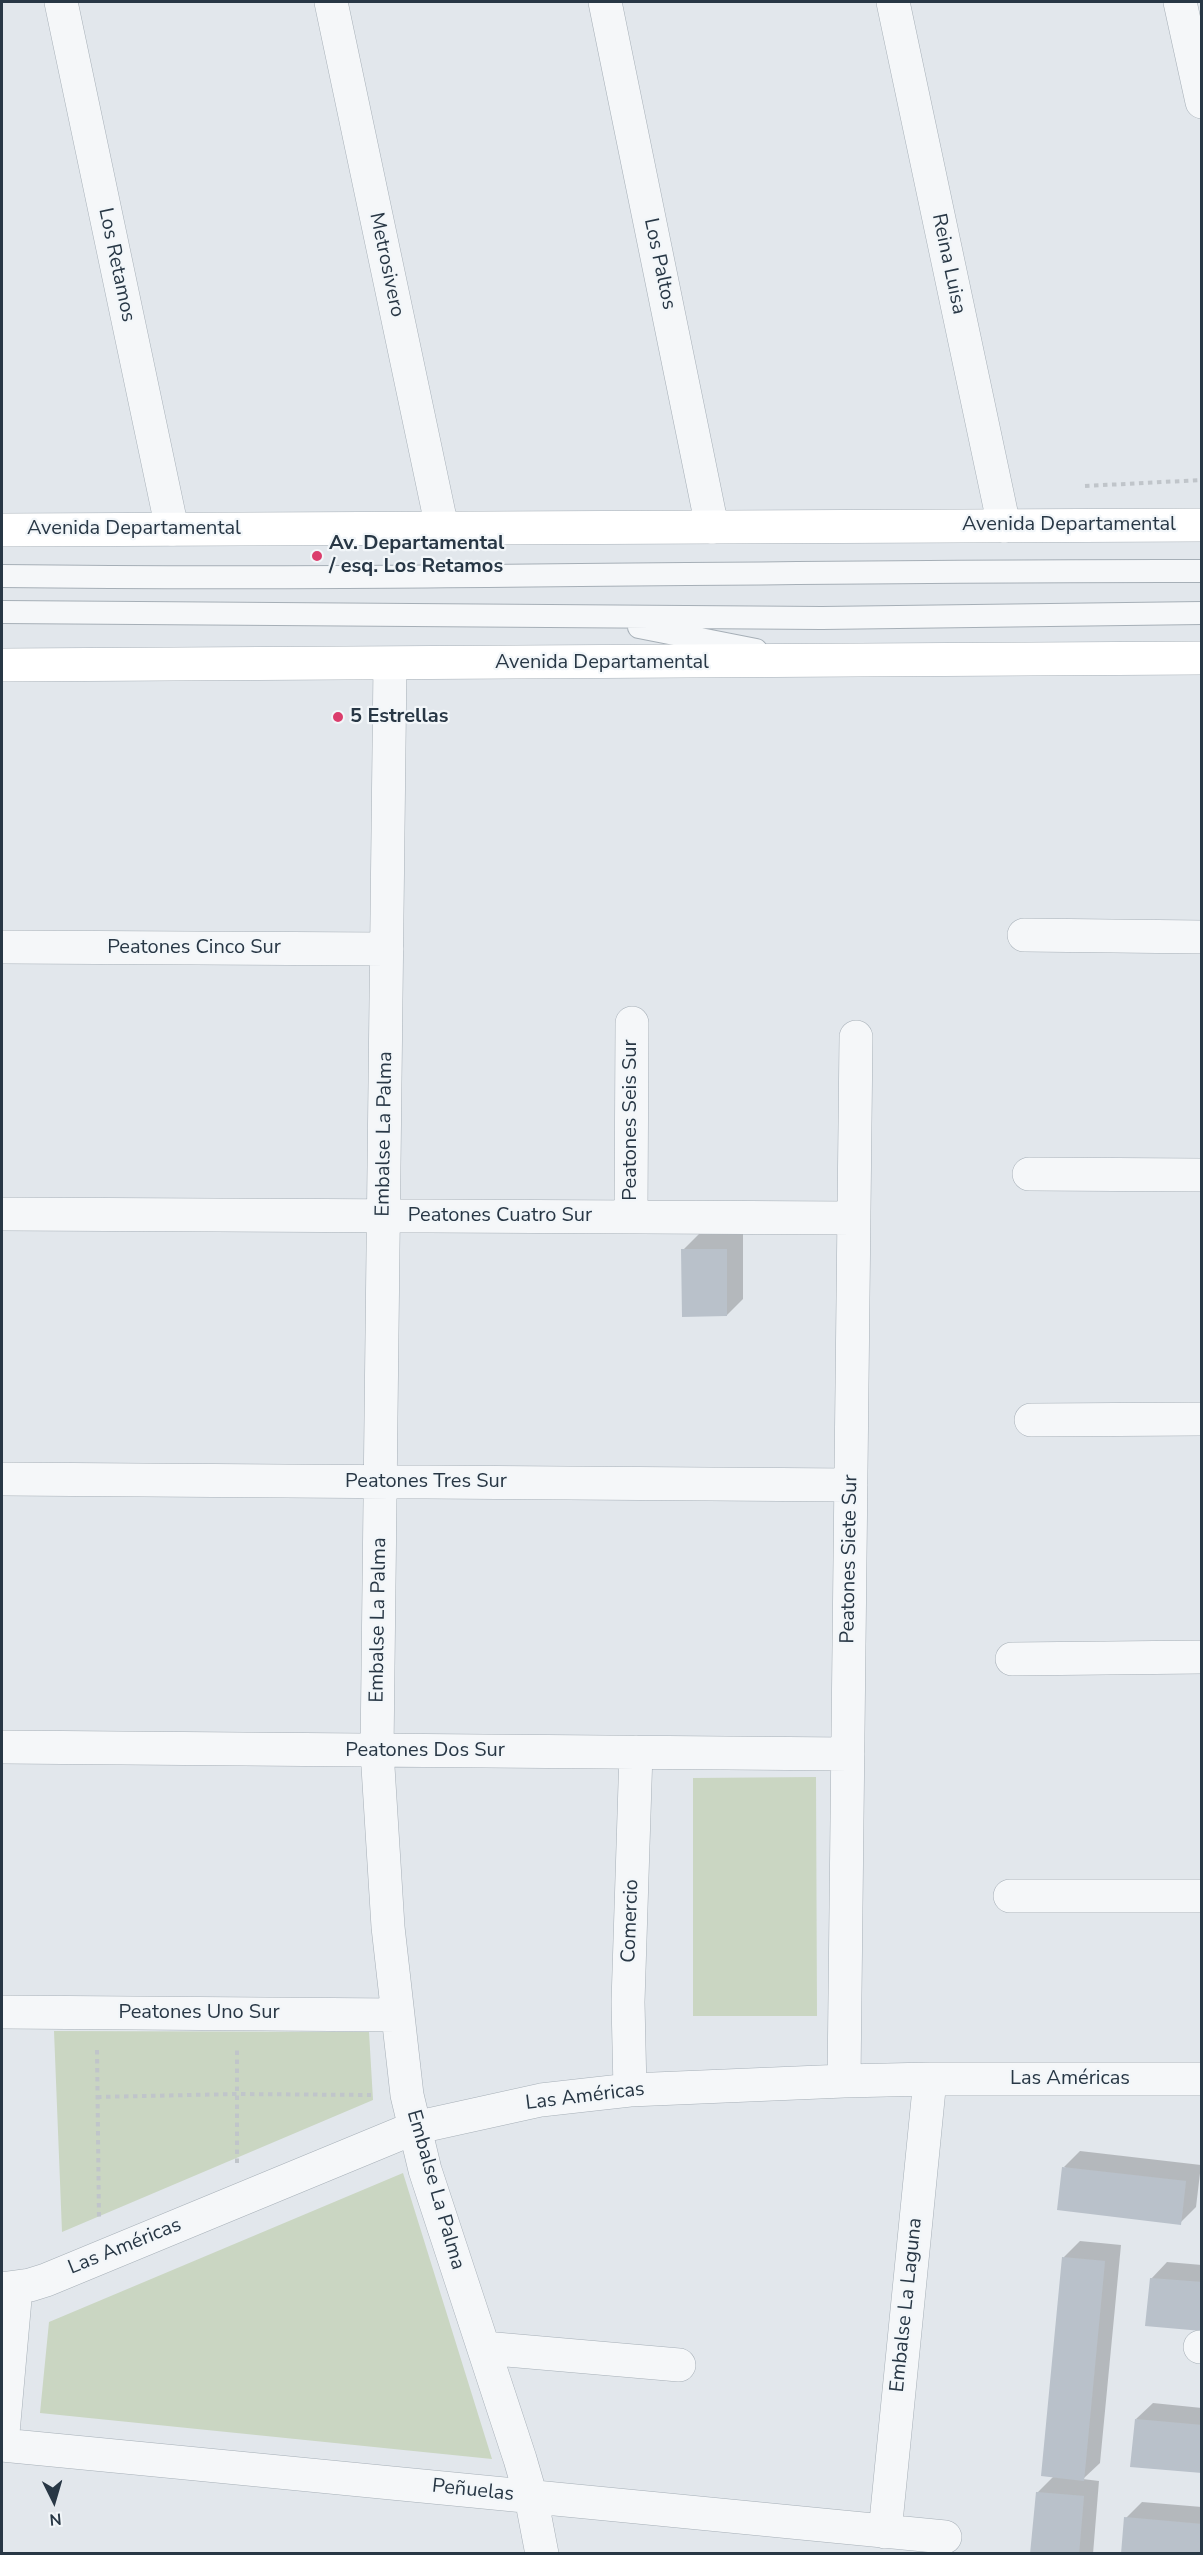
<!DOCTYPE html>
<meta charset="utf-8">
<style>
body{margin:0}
#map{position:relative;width:1203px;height:2555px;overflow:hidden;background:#e2e7ec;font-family:"Nunito Sans",sans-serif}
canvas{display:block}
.frame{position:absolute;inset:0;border:3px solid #283745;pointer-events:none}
.north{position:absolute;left:24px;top:2471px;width:60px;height:60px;-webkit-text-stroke:4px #f2f6f9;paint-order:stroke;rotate:175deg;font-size:16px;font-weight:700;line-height:24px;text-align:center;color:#283745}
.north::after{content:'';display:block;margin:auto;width:21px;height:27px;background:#283745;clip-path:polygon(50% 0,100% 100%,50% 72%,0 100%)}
</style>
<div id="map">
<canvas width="1203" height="2555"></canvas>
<div class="frame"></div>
<div class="north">N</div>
</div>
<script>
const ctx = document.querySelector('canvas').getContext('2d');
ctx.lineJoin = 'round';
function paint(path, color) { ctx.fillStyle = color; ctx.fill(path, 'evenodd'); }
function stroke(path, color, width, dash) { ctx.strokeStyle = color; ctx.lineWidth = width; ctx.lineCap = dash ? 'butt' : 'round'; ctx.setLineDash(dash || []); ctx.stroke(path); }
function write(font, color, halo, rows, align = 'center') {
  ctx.font = font + ' "Nunito Sans",sans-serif'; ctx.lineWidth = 4.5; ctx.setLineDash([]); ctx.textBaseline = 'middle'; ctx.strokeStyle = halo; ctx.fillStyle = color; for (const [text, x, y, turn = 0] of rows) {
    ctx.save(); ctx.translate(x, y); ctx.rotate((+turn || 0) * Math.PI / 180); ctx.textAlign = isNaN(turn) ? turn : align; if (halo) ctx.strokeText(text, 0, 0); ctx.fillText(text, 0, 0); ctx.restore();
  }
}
paint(new Path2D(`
 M816,1777L817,2016H693V1778Z
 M54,2031L369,2032L373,2100L62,2232Z
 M403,2173L492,2459L40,2413L49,2322Z`), '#cad6c2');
paint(new Path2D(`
 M699,1234H743V1299L727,1315L683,1250Z
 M1080,2151L1201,2165L1196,2207L1180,2223L1064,2167Z
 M1080,2241L1121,2245L1100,2463L1083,2479L1099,2481L1093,2554H1032L1037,2493L1054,2476L1064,2257Z
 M1167,2262L1202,2265V2329L1151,2279Z
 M1153,2403L1202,2408V2472L1136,2419Z
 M1142,2502L1202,2507V2554L1126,2518Z`), '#0003');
paint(new Path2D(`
 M681,1249H727V1316L682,1317Z
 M1062,2167L1186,2181L1181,2225L1057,2210Z
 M1062,2257L1105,2261L1084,2481L1041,2476Z
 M1150,2278L1202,2282V2331L1145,2326Z
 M1135,2419L1202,2425V2473L1130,2467Z
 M1036,2492L1084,2496L1079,2554H1030Z
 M1124,2517L1202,2524V2554H1121Z`), '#b9c1ca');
const lane = new Path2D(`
 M2,576C401,581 802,570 1202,571
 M2,612L822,618L1202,613
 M639,627L756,650`);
const street = new Path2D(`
 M61,2L172,529
 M331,2L442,528
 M605,2L712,527
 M893,2L1004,526
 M1180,2L1202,102
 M390,664L377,1751L388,1927L407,2095L425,2170L520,2459L531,2497L542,2554
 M1024,935L1202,937
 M2,947L387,949
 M1029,1174L1202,1175
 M2,1214L854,1218
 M631,1217L632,1023
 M1031,1420L1202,1419
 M2,1479L851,1485
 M1012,1659L1202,1657
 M2,1747L848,1754
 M1010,1896H1202
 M2,2012L397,2015
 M844,2081L856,1037
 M630,2090L628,2002L636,1752
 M2,2289L30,2285L46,2280L414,2128L541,2100L630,2090L844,2081L930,2079H1202
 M1200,2347H1202
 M484,2348L679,2365
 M2,2444L16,2288
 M2,2445L945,2537
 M885,2532L930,2079`);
const secondary = new Path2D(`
 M2,530L1202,525
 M2,665L1202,658`);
stroke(lane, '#a6afb7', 24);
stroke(street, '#a6afb7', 34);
stroke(secondary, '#a6afb7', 34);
stroke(new Path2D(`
 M1085,486L1202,480
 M97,2050L99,2219
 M97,2097L236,2094L371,2095
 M237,2163V2050`), '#c0c5ca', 4, [4.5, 4.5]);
stroke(lane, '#f5f7f9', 22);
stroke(street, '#f5f7f9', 33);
stroke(secondary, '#fff', 33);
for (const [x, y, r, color] of [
 [317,556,6,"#db3d6c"],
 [338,717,6,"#db3d6c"]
]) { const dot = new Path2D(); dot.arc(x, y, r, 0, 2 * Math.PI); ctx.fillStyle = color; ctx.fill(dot); stroke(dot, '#f2f6f9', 2); }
write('20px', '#283745', '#f2f6f9', [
 ["Los Paltos",659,264,78],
 ["Reina Luisa",948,264,78],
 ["Los Retamos",116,265,78],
 ["Metrosivero",386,265,78],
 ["Avenida Departamental",1069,525],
 ["Avenida Departamental",134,529],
 ["Avenida Departamental",602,663],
 ["Peatones Cinco Sur",194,948],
 ["Peatones Seis Sur",631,1120,-90],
 ["Embalse La Palma",385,1134,-89],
 ["Peatones Cuatro Sur",500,1216],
 ["Peatones Tres Sur",426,1482],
 ["Peatones Siete Sur",850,1559,-89],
 ["Embalse La Palma",379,1620,-89],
 ["Peatones Dos Sur",425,1751],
 ["Comercio",631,1921,-88],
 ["Peatones Uno Sur",199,2013],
 ["Las Américas",1070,2079],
 ["Las Américas",585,2097,-7],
 ["Embalse La Palma",435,2190,74],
 ["Las Américas",125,2247,-22],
 ["Embalse La Laguna",907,2305,-84],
 ["Peñuelas",473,2491,6]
]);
write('bold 20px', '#283745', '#f2f6f9', [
 ["Av. Departamental",329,544],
 ["/ esq. Los Retamos",329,567],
 ["5 Estrellas",350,717]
], 'left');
</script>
